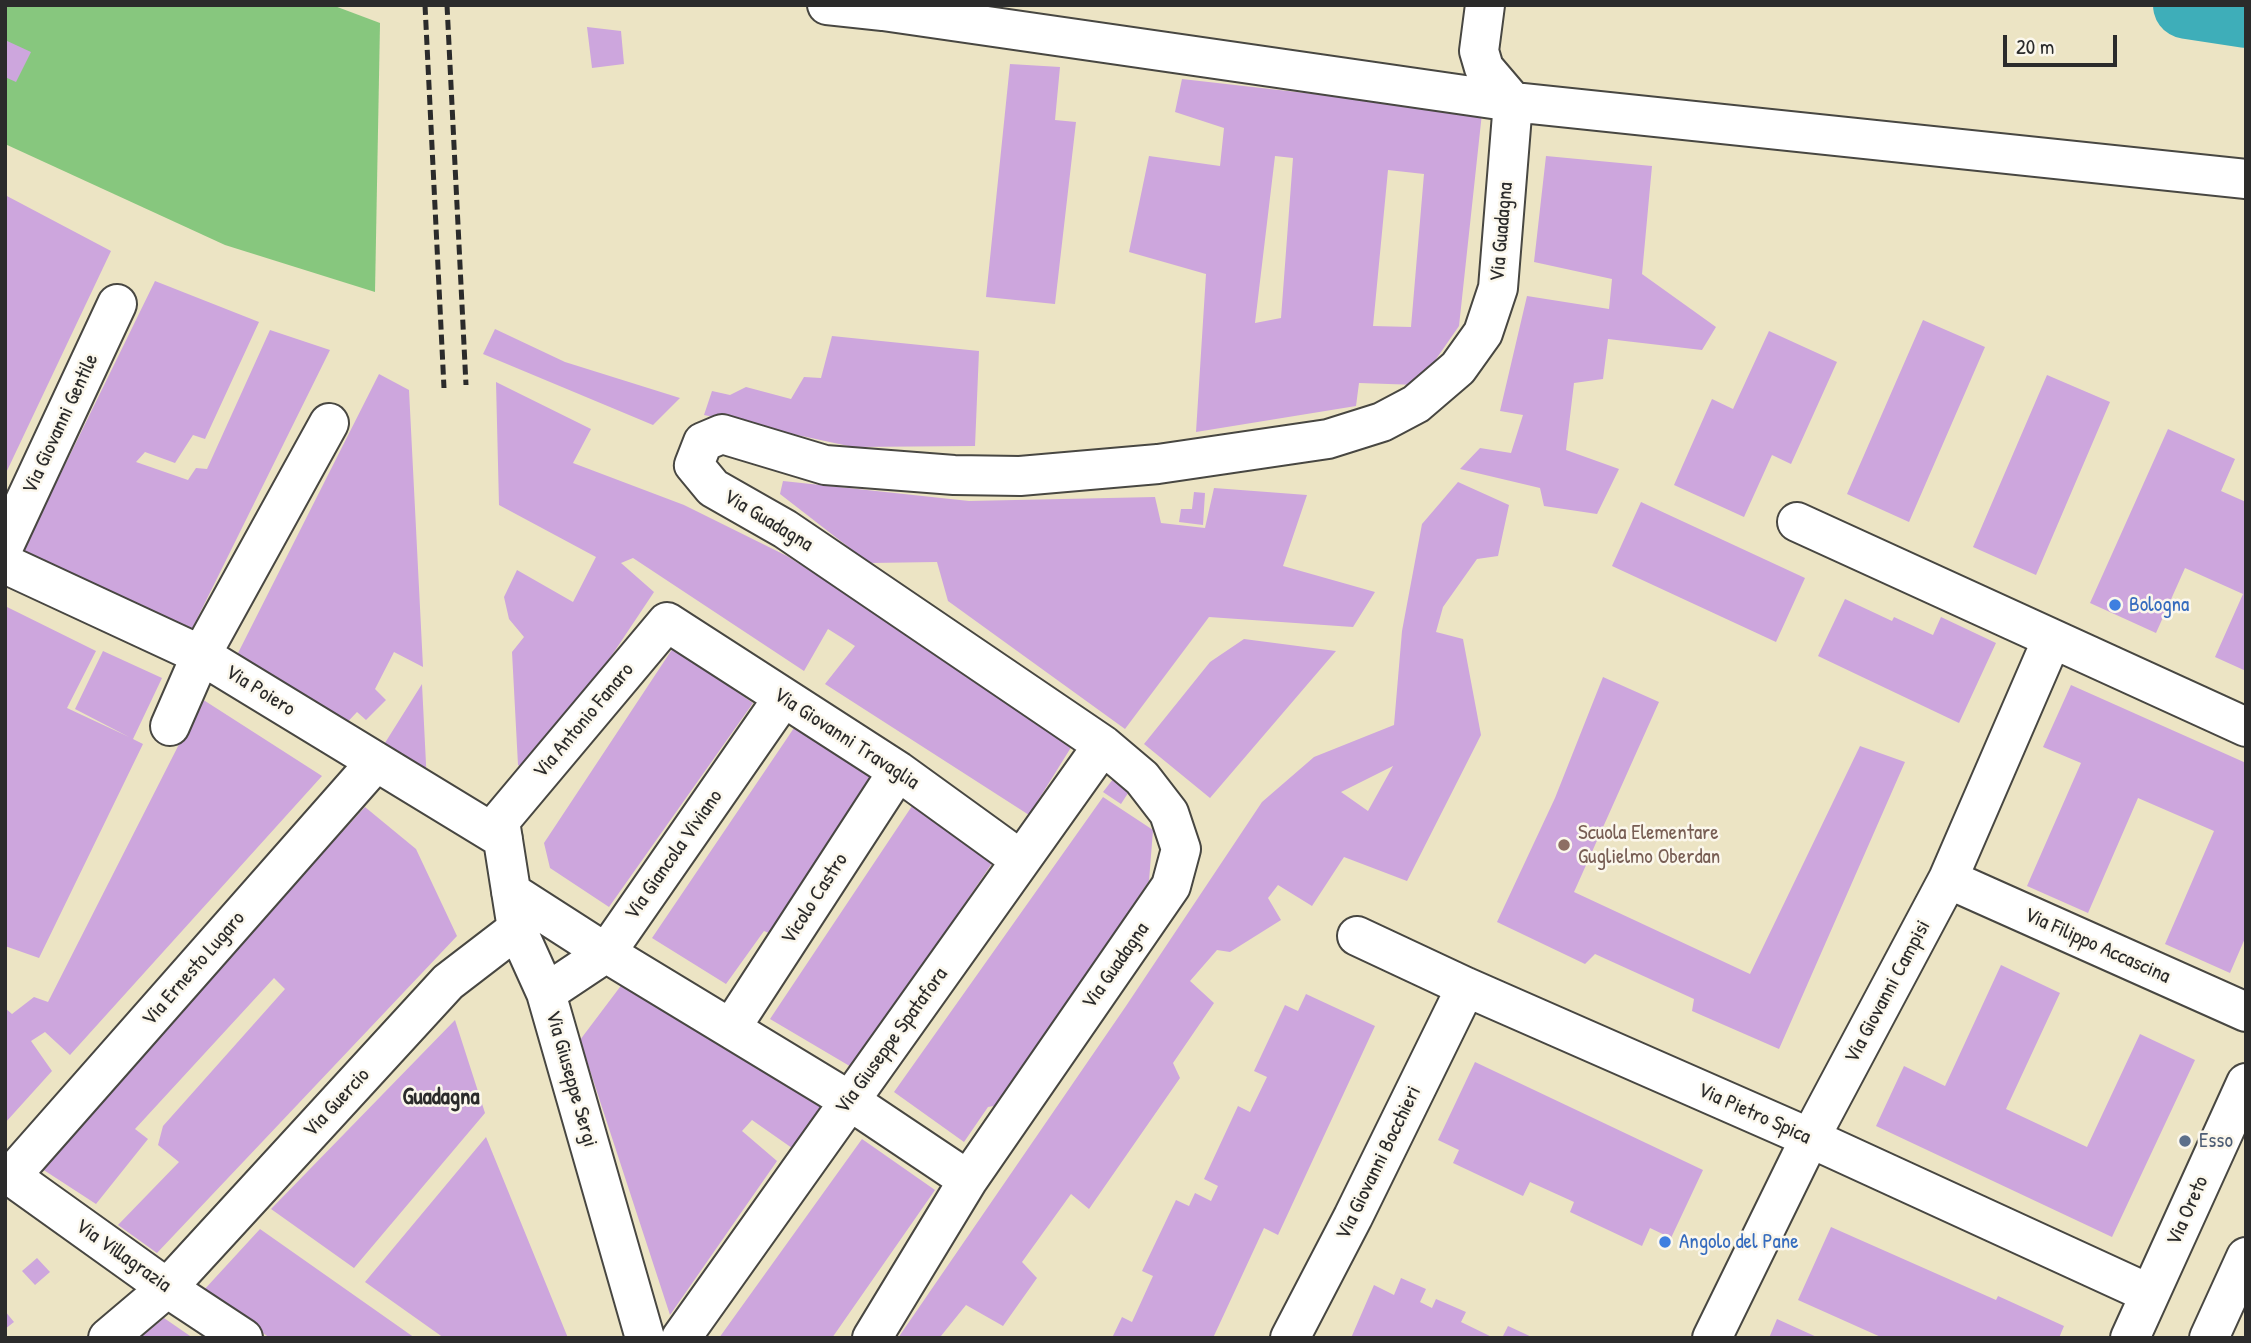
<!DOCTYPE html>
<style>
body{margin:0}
#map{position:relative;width:2251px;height:1343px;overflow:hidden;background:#ece4c4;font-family:"Patrick Hand",sans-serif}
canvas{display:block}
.frame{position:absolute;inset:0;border:7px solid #2b2b2b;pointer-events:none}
.scale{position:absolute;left:2003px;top:35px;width:114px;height:32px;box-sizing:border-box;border:4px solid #2b2b2b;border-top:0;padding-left:9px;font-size:21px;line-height:24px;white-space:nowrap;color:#2b2b2b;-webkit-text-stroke:5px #fbf7ec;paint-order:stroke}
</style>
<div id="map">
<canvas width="2251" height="1343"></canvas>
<div class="frame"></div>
<div class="scale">20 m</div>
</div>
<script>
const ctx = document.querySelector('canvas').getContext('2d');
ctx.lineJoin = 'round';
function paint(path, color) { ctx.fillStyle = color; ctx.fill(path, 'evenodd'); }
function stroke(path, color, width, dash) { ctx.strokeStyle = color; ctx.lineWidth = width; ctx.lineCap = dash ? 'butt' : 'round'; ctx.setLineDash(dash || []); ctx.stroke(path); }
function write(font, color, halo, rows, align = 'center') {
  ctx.font = font + ' "Patrick Hand",sans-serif'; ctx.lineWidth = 5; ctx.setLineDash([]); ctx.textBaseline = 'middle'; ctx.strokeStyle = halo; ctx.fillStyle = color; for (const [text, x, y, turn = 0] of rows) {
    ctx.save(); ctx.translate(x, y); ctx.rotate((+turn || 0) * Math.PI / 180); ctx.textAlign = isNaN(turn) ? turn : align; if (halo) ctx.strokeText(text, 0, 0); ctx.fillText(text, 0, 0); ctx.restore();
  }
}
paint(new Path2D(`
 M5,5H332L380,23L375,292L225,245L5,144Z`), '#87c77e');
stroke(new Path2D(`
 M2187,5L2246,14`), '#3eaeb9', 68);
paint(new Path2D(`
 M587,27L621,31L624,64L592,68Z
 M5,40L31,52L16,82L5,77Z
 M1010,64L1060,67L1055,120L1076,122L1055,304L986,297Z
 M1182,79L1482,113L1459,326L1418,385L1359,383L1356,406L1196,432L1206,274L1129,252L1149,156L1220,166L1224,128L1175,112ZM1275,156L1293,158L1281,318L1255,323ZM1388,170L1424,174L1411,327L1373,326Z
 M1546,156L1652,166L1642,274L1716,327L1702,350L1608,339L1603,379L1574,383L1566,450L1619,469L1597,514L1544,506L1540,488L1460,469L1480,448L1511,453L1523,415L1500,411L1527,296L1609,309L1612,279L1534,262Z
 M5,195L111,251L5,475Z
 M155,281L259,322L205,439L193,435L175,463L145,452L136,462L188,480L196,468L207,469L270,330L330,350L189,635L19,559Z
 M1923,320L1985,347L1909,522L1847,494Z
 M495,329L565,362L680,398L653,425L483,354Z
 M1769,331L1837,362L1791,464L1772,455L1744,517L1674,485L1712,399L1733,409Z
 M832,336L979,351L975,446L853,447L704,415L712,391L730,395L746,387L791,399L804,377L821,378Z
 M379,374L409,390L423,667L394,652L375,689L386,700L366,720L357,712L339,731L236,657Z
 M2047,375L2110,402L2036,575L1973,547Z
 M496,382L591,429L573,463L684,505L787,556L1075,741L1029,815L825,684L855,646L828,629L804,671L633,558L621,563L654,592L534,772L518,765L512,652L524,637L509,619L504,597L517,570L573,602L596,557L499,505Z
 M2168,429L2235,459L2221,491L2246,502V671L2215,657L2243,594L2185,568L2156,633L2090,603Z
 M783,481L969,501L1155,497L1161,523L1205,528L1214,488L1307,495L1283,566L1375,592L1353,627L1209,617L1125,729L948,601L937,562L869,563L780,494Z
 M1458,482L1509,505L1498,556L1477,559L1443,607L1436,632L1463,639L1481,735L1407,881L1344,857L1312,906L1278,885L1268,898L1281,920L1230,952L1217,950L1190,981L1214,1003L1173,1063L1180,1078L1089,1209L1071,1194L1022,1262L1037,1278L1003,1326L966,1305L941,1336L942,1338H898L1126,1006L1262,802L1314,757L1394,725L1402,631L1422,524ZM1393,766L1368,811L1341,792Z
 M1194,492L1205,493L1203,525L1179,522L1181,509H1192Z
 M1641,502L1805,578L1776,642L1612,566Z
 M1845,599L1892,621L1894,617L1933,635L1941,617L1996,643L1959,723L1818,656Z
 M5,606L96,651L67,708L129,737L75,709L103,651L162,678L133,739L143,744L39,958L5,946Z
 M1244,639L1336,651L1210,798L1144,744L1210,662Z
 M673,648L753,703L609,907L550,868L544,843Z
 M1603,677L1659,702L1574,892L1750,974L1860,746L1905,762L1779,1049L1692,1011L1694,999L1595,954L1585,964L1497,922L1555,798Z
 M422,684L427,784L378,754Z
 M2071,685L2246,763V936L2230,973L2165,944L2214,831L2138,798L2088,913L2027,886L2081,763L2043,747Z
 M202,699L322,776L70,1055L45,1032L31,1041L52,1071L5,1123V1008L12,1014L34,997L48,1002Z
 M796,725L882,782L776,936L764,931L726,984L652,938Z
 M1117,774L1132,787L1121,804L1103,792Z
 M1103,797L1153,830L1149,881L999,1105L988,1107L964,1142L894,1092Z
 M914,803L997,856L853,1068L770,1019Z
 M365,807L416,849L457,936L157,1253L118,1225L179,1162L158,1145L163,1126L285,989L274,978L135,1129L148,1139L96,1204L36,1165Z
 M2001,965L2060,993L2006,1109L2087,1147L2140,1034L2195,1060L2112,1237L1876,1126L1904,1066L1945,1086Z
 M626,979L824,1105L792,1148L752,1120L742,1131L777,1161L670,1315L580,1040Z
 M1306,994L1375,1026L1278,1235L1264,1228L1213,1338H1112L1122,1317L1132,1322L1153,1276L1142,1271L1176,1200L1189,1206L1195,1193L1211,1201L1218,1186L1204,1179L1238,1106L1250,1112L1267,1077L1254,1071L1285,1005L1298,1011Z
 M455,1020L485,1113L354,1268L271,1209Z
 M1475,1062L1703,1170L1671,1238L1650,1228L1642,1246L1570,1212L1574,1202L1530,1182L1523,1196L1453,1163L1459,1150L1438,1140Z
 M486,1137L568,1338H444L365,1282Z
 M862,1139L935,1190L832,1338H719Z
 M1831,1227L1996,1300L1998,1296L2064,1326L2059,1338H1883L1798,1300Z
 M260,1229L415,1338H270L203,1291Z
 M37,1258L50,1272L35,1285L22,1271Z
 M1401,1278L1426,1289L1420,1302L1432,1308L1436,1299L1466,1312L1461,1322L1494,1338H1351L1374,1285L1394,1295Z
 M5,1311L14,1322L5,1329Z
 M164,1318L193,1338H140Z
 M1777,1319L1819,1338H1769Z
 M1508,1326L1534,1338H1502Z`), '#cda6dd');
const minor = new Path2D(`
 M827,5L883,11L1513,102L2246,179
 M1797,522L2246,727
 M5,544L117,304
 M5,564L201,655L503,839
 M170,726L201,655L329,423
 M1948,879L2246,1012
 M511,892L606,953L850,1101L968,1180
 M1357,936L1466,987L1810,1138L2150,1294
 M546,993L606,953L783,698
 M731,1028L898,771
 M5,1172L167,1288L243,1338
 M11,1176L376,762
 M108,1338L167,1288L448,982L517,929
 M645,1338L546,993L517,929L500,821L667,622L898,771L1021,860
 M681,1338L1103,745
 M872,1338L968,1180L1171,886L1181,849L1169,813L1142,778L1103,745L785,529L713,488L694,465L703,442L722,434L825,465L954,475L1020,476L1158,464L1328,439L1382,422L1416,404L1458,368L1483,333L1498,288L1513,102L1484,68L1479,51L1485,5
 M1290,1338L1353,1217L1466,987
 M1712,1338L1810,1138L1948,879L2052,639
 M2130,1338L2246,1083
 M2209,1338L2246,1257`);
stroke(minor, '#484742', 42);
stroke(minor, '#fff', 38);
stroke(new Path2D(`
 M425,5L444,388
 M447,5L466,385`), '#2b2b2b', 5, [10, 5]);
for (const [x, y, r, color] of [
 [2115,605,7,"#3f7fe0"],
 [1564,845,7,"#8d6e63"],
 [2185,1141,7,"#5c6f8a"],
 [1665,1242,7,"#3f7fe0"]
]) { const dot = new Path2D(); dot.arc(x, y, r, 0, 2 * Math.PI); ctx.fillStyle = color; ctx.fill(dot); stroke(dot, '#fbf7ec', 2.5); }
write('21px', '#2b2b2b', '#fbf7ec', [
 ["Via Guadagna",1502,232,-85],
 ["Via Giovanni Gentile",61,424,-65],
 ["Via Guadagna",768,521,31],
 ["Via Poiero",260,691,32],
 ["Via Antonio Fanaro",584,721,-50],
 ["Via Giovanni Travaglia",846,739,33],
 ["Via Giancola Viviano",674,855,-55],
 ["Vicolo Castro",815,899,-57],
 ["Via Filippo Accascina",2097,946,24],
 ["Via Guadagna",1116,966,-55],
 ["Via Ernesto Lugaro",194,969,-49],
 ["Via Giovanni Campisi",1888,992,-62],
 ["Via Giuseppe Spatafora",892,1041,-54],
 ["Via Giuseppe Sergi",571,1079,74],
 ["Via Guercio",337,1103,-47],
 ["Via Pietro Spica",1754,1114,24],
 ["Via Giovanni Bocchieri",1379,1163,-64],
 ["Via Oreto",2188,1211,-66],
 ["Via Villagrazia",123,1256,35]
]);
write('21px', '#366cbe', '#fbf7ec', [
 ["Bologna",2129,605],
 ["Angolo del Pane",1679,1242]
], 'left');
write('21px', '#785e54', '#fbf7ec', [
 ["Scuola Elementare",1578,833],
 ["Guglielmo Oberdan",1578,857]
], 'left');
write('21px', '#4e5e75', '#fbf7ec', [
 ["Esso",2199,1141]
], 'left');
write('bold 23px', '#2b2b2b', '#fbf7ec', [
 ["Guadagna",441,1098]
]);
</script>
